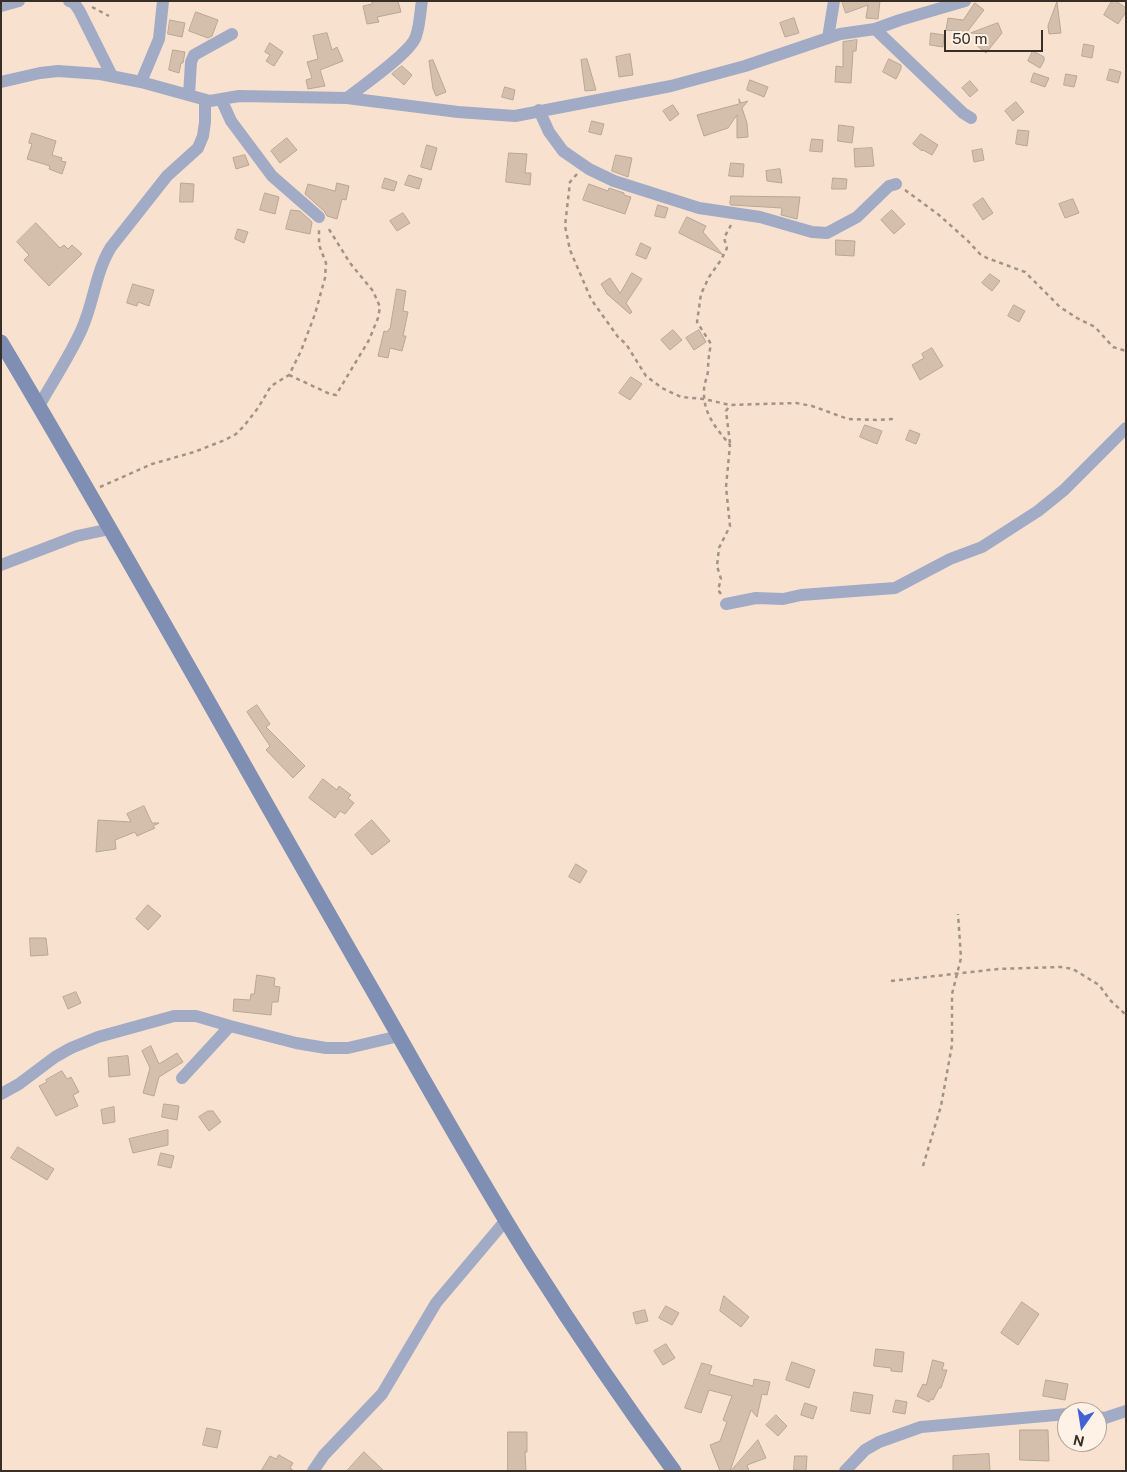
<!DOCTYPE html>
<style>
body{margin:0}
#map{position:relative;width:1127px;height:1472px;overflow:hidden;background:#f8e2cf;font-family:"Public Sans",sans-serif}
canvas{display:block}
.frame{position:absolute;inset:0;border:2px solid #362e27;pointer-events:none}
.north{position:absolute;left:1057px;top:1402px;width:50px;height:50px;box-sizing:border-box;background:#fef1e5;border:1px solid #aea399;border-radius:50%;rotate:193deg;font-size:14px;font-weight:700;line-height:20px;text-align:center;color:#362e27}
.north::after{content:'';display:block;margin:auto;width:18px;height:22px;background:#4161d4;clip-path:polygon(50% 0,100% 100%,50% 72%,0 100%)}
.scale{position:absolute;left:944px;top:30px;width:99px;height:22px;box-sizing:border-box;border:2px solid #362e27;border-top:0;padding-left:6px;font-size:15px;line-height:18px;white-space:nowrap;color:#362e27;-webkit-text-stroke:4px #fef1e5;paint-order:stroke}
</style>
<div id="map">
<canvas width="1127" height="1472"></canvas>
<div class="frame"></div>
<div class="north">N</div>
<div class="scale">50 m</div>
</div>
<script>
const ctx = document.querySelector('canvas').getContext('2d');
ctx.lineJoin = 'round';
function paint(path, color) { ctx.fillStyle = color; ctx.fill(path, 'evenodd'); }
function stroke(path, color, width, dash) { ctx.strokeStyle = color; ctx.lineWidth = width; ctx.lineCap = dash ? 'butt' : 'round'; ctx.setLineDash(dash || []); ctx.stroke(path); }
const building = new Path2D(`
 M372,1H398L401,12L377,17L379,22L367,24L363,6L372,4Z
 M842,1H880L878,19L866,18L868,5L846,13Z
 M1112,1H1116L1126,8V12L1118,24L1104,15Z
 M1057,2L1061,33L1049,34L1048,26Z
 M975,3L984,10L967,32L946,30L948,18L963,20Z
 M196,12L218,20L212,36L208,38L189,31Z
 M794,18L799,33L785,37L780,23Z
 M170,20L185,23L182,37L168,34Z
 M998,23L1002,33L986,53L975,44L983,34L971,33Z
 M327,33L332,50L337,47L343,61L320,70L325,86L308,89L306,80L312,78L307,62L318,59L313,36Z
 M931,33L944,35L943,47L930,45Z
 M857,40L856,51H853L851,83L835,82L836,66L843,67V42Z
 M270,43L283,52L274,66L266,61L270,55L265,52Z
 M1084,44L1094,46L1092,58L1082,56Z
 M173,50L185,52L183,63H181L179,73L169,70Z
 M1033,51L1044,57V61L1040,68L1028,61Z
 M630,54L633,75L619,77L616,57Z
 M587,59L596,90L585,91L581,60Z
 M889,59L901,65V69L896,79L883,72Z
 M433,60L446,92L436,96L433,89L429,61Z
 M402,66L412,75L404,85L392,74Z
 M1110,69L1121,72L1118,83L1107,80Z
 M1034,73L1049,78L1045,87L1031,82Z
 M1066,74L1077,76L1074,87L1064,85Z
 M750,80L768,87L764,97L747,90Z
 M970,81L978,90L970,97L962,88Z
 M505,87L515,90L513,100L502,97Z
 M739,99L741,103L748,101L742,108L747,123L748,137L737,138V115L728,128L704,136L697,115L739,104Z
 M1016,102L1024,112L1013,121L1005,111Z
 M673,105L679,114L670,121L663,111Z
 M592,121L604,124L601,135L589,132Z
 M839,125L854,127L852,143L838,141Z
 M1018,130L1029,131L1027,146L1016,144Z
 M32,133L56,141L52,155L62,158L61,161L66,162L62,174L49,169L50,166L27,159L32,144L29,143Z
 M921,134L938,145L932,155L923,150L922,151L913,144Z
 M287,138L297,150L280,163L271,151Z
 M812,139L823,140L822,152L810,151Z
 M427,145L437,148L431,170L421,167Z
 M872,148L874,166L855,167L854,149Z
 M982,149L984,160L974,162L972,151Z
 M509,153L527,154L525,173H531L530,185L506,182Z
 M245,155L249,165L236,169L233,158Z
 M616,155L632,158L628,177L612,171Z
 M731,163L744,164L743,177L729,176Z
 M780,169L782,183L767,181L766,171Z
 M409,175L422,179L419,189L405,185Z
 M385,178L397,182L394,191L382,188Z
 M833,178L847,179L846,189H832Z
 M181,183L194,184L193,202H180Z
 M337,183L349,186L346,200L342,199L337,219L327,216L324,211L305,194L308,184L335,191Z
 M589,184L608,191L609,188L624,193V195L631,197L625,214L583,200Z
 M265,193L279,197L275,214L260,210Z
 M731,196L800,197L797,219L781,215L782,208L731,205L730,204Z
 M983,198L993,213L983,220L973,205Z
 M1073,199L1079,213L1065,218L1059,204Z
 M658,205L668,208L665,218L655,216Z
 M291,210L300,211L312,222L310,234L286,229Z
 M892,210L905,224L894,234L881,220Z
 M403,213L410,223L397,231L390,221Z
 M687,217L706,226L703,232L723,255L679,233Z
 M36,223L60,248L64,245L68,249L72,245L82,254L49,286L24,260L29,255L17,242Z
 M238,229L248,232L244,243L235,239Z
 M836,240L855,241L854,256L836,255Z
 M641,243L651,248L646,259L636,255Z
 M632,273L642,279L626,303L632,312L630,314L607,294L601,284L610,278L620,293Z
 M990,274L1000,281L992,291L982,283Z
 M133,284L154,290L149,306L138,302L137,306L127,303Z
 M397,289L406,291L403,311L408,312L403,336H406L402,351L390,348L388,358L378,356L384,331L387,332L390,328Z
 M1014,305L1025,311L1019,322L1008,316Z
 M673,330L682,340L670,350L661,340Z
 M699,330L706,342L694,350L686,338Z
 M932,348L943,366L920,380L912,365L924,358L922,354Z
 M631,377L642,384L630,400L619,393Z
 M865,425L882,431L877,444L860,437Z
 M910,430L920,434L916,444L906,440Z
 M257,705L270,724L266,727L305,766L293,778L266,750L270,746L247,712Z
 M323,779L337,790L339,786L351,795L348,798L354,803L345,814L340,811L335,818L309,798Z
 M144,806L152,823H159L153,826L155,828L137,836L135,832L115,840L116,849L96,852L98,820L131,822L127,814Z
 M372,820L390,841L372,855L355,835Z
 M576,864L587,871L580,883L569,877Z
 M148,905L161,916L148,930L136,919Z
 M30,938H46L48,955L31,956Z
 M257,975L275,978L274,986L280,987L278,1002H272L271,1015L233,1011L234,999L250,1000L251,994H254Z
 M76,992L81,1003L68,1009L63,997Z
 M151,1046L159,1064L177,1053L183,1062L159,1077L154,1096L143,1093L150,1068L142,1051Z
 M128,1056L130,1075L109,1077L108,1058Z
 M62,1071L67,1079L71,1077L79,1092L73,1095L78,1106L56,1116L39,1086L47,1082L46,1080Z
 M164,1104L179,1106L177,1120L162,1117Z
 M114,1107L115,1122L103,1124L101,1110Z
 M208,1111H213L221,1122L209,1131L199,1117Z
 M168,1130V1145L133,1153L129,1139Z
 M18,1147L54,1169L47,1180L11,1158Z
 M161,1153L174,1156L171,1168L158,1165Z
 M724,1296L749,1317L741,1327L720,1311Z
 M1022,1302L1039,1314L1018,1345L1001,1333Z
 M666,1306L679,1313L672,1325L659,1318Z
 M645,1310L648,1321L636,1324L633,1313Z
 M666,1344L675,1358L663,1365L654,1351Z
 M876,1349L904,1352L902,1372L891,1371V1368L874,1366Z
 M933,1360L944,1363L942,1370H947L941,1388H939L933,1400L931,1399L929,1402L917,1396L923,1384L926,1385Z
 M792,1362L815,1370L809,1388L786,1380Z
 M702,1363L712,1366L709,1374L753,1386L754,1379L770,1382L767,1395L762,1394L757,1417L751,1410L730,1471H720L710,1445L720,1441L727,1422L723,1420L732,1396L709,1390L701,1413L685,1408Z
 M1046,1380L1068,1384L1065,1400L1043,1396Z
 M854,1392L873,1395L870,1414L851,1411Z
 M896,1400L907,1402L905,1414L893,1412Z
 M805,1403L817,1407L813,1419L801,1415Z
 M776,1415L787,1426L778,1436L766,1425Z
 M207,1428L221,1431L217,1448L203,1445Z
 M1020,1430H1048L1049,1461L1020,1460Z
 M508,1432H527V1452H525L526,1471H508Z
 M758,1440L766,1458L747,1465L749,1471H731Z
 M364,1452L384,1471H347Z
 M989,1454L990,1471H953V1456Z
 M279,1455L293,1463L290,1468L294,1471H261L270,1456L276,1459Z
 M795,1456H807L806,1471L794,1470Z`);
paint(building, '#d4bfad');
stroke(building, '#baa694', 1);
stroke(new Path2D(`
 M92,7L109,16
 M577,174L570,182L565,226L570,250L591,299L618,337L626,344L646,376L662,388L681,397L704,399L730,405L796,403L812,406L848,419L877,420L893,419
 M905,190L939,215L968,241L980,254L987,258L1025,272L1060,307L1077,318L1095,327L1113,347L1126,351
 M289,375L330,394L336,395L369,340L378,318L380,307L373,291L350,263L327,226
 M730,443L726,411L730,405
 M100,487L152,464L194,452L225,440L236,434L244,426L258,408L271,386L289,375L301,351L315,314L325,278L326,263L319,245V229
 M721,594L718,590L721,579L717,566L719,548L730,526L726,487L730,445C716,428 703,414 704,390C704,384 707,378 708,371C708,361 709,354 711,344L697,322L701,294L709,277L721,260L727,248L724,238L731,225
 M891,981L998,969L1061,967L1073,969L1099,985L1110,1000L1126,1015
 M923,1166L941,1106L952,1045V994L961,958L958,914`), '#a39385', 2.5, [4, 4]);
stroke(new Path2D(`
 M69,1L74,3L79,10L111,74
 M1,6L19,1
 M875,29L963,113L971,118
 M828,38L834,1
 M1,82L40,73L58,71L100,74L141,82L210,101L239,96L347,98L458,112L515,116L671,86L745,66L840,34L875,29L900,20L965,1
 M141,82L159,39L163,1
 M189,95L191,62L194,55L232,34
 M347,98C362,86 412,52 416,36C420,25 420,12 422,1
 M221,99L231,121L272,176L319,217
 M539,110L549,132L563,151L589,169L614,181L699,208L760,217L812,232L827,233L857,217L889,186L896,184
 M39,406C53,381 69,357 81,331C94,303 95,273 111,247L167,176L198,148L203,136L205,122V100
 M1,565L77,536L110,529
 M726,604L756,598L783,599L801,595L895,588L950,559L982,547L1038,511L1064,490L1126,428
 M182,1078L230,1026
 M1,1094L19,1084L55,1057L71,1048L98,1037L174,1016H196L230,1026L296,1043L326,1048H348L399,1036
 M1097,1417L1105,1418L1126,1411
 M313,1471L324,1455L382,1394L436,1303L506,1220
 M845,1471L865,1450L879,1442L921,1427L1067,1414`), '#a1abc5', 12);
stroke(new Path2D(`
 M1,342C130,558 250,778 376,996C427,1085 477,1176 532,1263C577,1334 624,1403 674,1471`), '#7f8eb3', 15);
</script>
